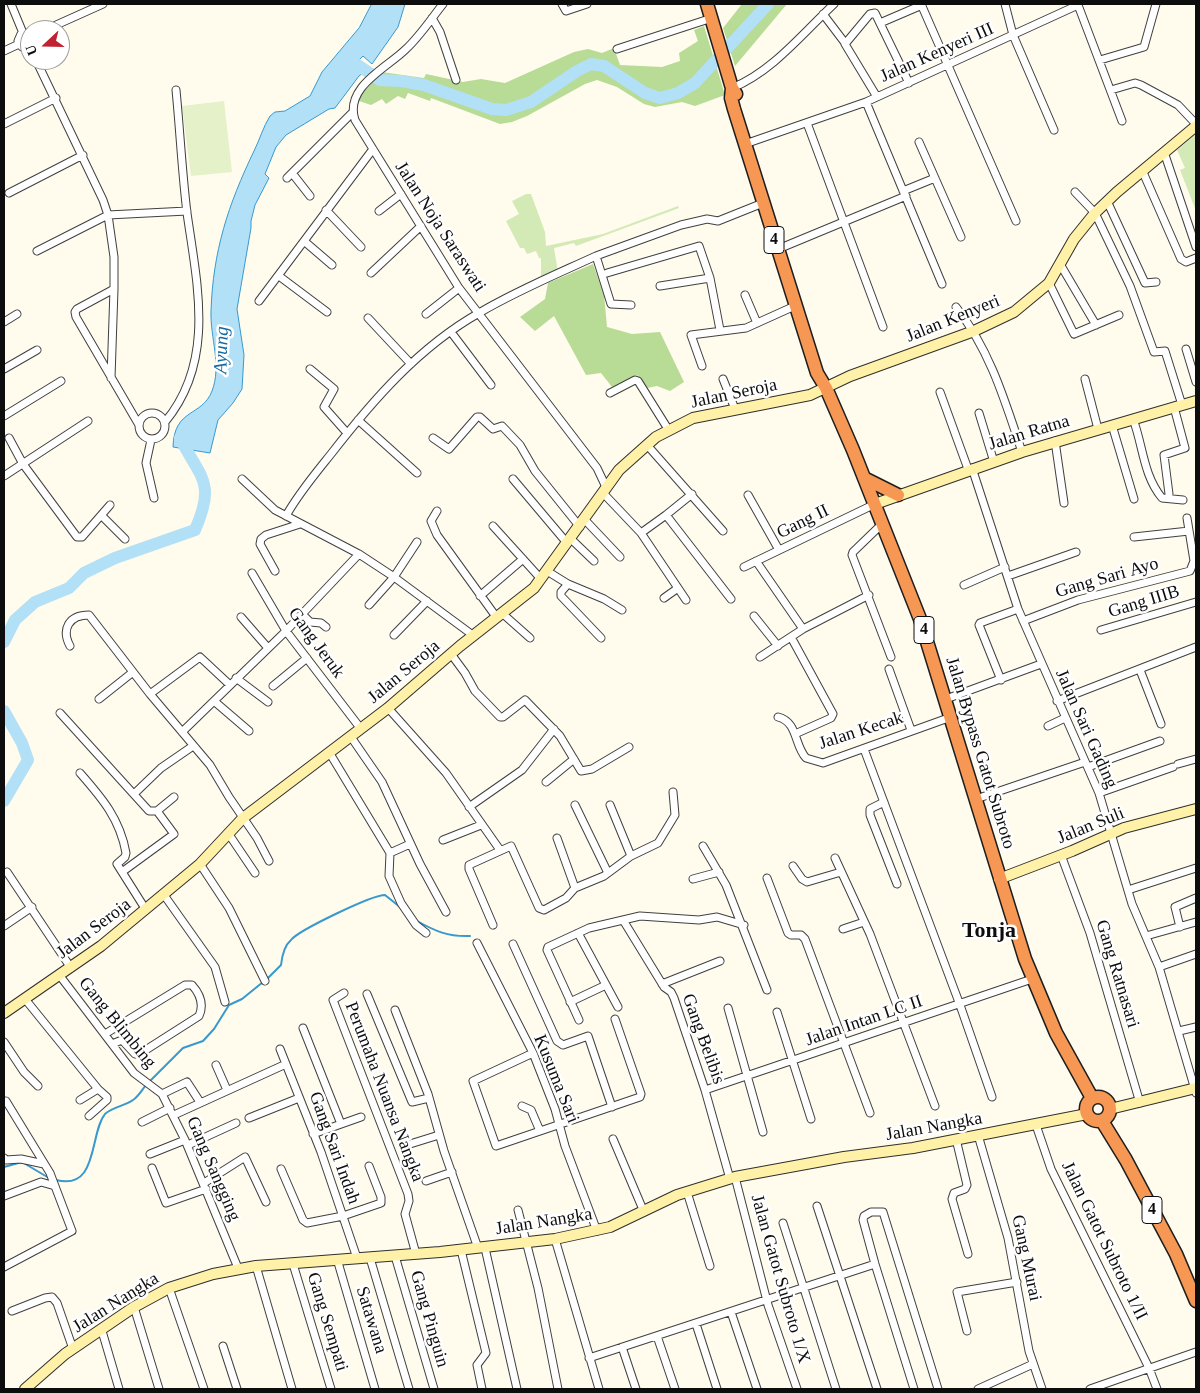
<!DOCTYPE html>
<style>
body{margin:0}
#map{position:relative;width:1200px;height:1393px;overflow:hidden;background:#fffbed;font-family:Georgia,serif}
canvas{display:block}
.frame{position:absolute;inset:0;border:5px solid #0d0d0d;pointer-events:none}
.north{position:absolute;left:20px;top:20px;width:50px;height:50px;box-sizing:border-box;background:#fff;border:1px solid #9e9e9e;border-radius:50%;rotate:249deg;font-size:14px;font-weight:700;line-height:20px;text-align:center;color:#0d0d0d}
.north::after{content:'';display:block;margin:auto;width:18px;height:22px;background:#bf2332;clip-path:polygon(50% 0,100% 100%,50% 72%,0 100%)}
</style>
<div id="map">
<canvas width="1200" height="1393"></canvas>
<div class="frame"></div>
<div class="north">U</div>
</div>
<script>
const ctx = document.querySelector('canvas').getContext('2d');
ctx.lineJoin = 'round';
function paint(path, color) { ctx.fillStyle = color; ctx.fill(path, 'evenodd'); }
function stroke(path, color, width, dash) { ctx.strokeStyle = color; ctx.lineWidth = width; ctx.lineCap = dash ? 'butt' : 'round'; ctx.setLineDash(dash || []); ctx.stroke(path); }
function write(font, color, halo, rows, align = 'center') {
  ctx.font = font + ' Georgia,serif'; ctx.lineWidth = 5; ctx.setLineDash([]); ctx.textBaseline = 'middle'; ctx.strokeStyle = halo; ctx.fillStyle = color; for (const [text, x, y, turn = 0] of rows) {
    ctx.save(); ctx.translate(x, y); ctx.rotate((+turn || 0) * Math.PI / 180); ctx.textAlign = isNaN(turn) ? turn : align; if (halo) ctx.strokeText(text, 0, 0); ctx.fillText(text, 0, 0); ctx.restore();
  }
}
paint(new Path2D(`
 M1196,134V211L1180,170L1185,168L1177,150Z
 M526,194H531L545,232L546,246L603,234L678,206L679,208L576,246L574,243L554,248L558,272L541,277V258H539L536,251L527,254L524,248H520L506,221L519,214L512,201Z`), '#d3eab7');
paint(new Path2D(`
 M742,4H787L735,66L723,28Z
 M704,26L725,95L695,106L682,102L655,107L644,104L617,87L597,80L585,84L527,116L512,122L500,124L431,98L430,101L408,93L405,99L398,96L386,104L382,99L371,105L356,100L382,72L424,78L426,74L463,82L481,79L505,83L574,52L588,49L602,53L614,48L620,65L662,67L680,61L679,53L698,41L694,30Z
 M593,264L604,295L607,327L632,334L660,332L684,382L670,391L657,386L647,388L637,375L612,387L601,373L586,375L554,316L535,331L520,317L545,299L548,283Z`), '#b8db96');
paint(new Path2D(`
 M224,101L232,172L191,176L182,106Z`), '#e5f1c9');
const water = new Path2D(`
 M372,4H405L398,27L372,64L363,56L358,61L368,69L359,76L335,108L329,109L286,135L276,147L265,174L269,178L255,205L251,221V228L237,309L244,355L242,389L233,403L218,420L210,453L173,447C174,408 202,417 212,391C222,365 210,338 211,311C213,251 228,205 254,151C260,139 263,127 270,116L275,112L285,111L310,96L322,72L359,28Z`);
paint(water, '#b1e0f7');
stroke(water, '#3799cf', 1);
stroke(new Path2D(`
 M417,921C435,931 448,937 470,936
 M267,979L281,965C282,956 284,946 291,940C299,930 372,895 385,895L400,907
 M149,1082L183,1048L203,1041L214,1029L229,1005L242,999L263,982
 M4,1167L22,1162L49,1178
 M56,1180C99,1191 89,1134 105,1114C112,1107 125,1106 133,1100C138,1097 142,1090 146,1085`), '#3799cf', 2);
stroke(new Path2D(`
 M353,62L380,80L401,81L424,85L492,109L506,110L531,102L577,71L591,64L604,66L645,93L660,98L678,93L695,83L768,4
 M4,642L15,620L35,602L69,588L84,573L115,558L195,530C216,482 201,479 180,438L182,435
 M4,711L22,743L28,760L4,801`), '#b1e0f7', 12);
const street = new Path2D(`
 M11,4L23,33
 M443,4C431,19 420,36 406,49C387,68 344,87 355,120L459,288L597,468L606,487
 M562,4L566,11L587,4
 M921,4L1016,221
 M1005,4L1013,35L1054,130
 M823,14L845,43
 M432,18L440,32L456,80
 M880,23L922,5
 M45,30L103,4
 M30,33L21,34L18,41L22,47L30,48
 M617,49L712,18
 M4,51L19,44
 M36,60L103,200L108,215L114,257V289L77,309L75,312L76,317L139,425
 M1100,60L1144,47L1156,4
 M732,88C772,72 803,33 834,4
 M1111,90L1135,83L1141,85L1178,105L1196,124
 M877,97L845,44L870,14L875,13L909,83
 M866,102L942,284
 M807,123L883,327
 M4,124L56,98
 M919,142L961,237
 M745,144L866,102L1078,5L1122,121
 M1164,152L1196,247
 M1142,170L1181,259L1186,262L1196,258
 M292,173L310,196
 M287,178L352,113
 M903,191L935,178
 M1075,192L1095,213L1130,286L1154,352L1165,351L1182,405
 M9,193L83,155
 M1107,201L1145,283L1156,282
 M326,210L361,247
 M379,211L401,194
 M304,241L332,265
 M783,247L906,196
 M37,251L108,215L187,211
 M596,256L681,225L707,219L718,221L763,203
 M1060,264L1096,325
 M371,273L421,226
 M607,273L699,246L710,278L720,330
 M279,276L327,312
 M1049,283L1074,334L1119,315
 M660,286L710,278
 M745,295L757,323
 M259,301L373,149
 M956,307C990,350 1005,401 1022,452
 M426,314L459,288
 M368,318L411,364
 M4,322L17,314
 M451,332L491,385
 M1186,349L1196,382
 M702,366L691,335L746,328L797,305
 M4,369L37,350
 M310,369L334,389L324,407L347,433
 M111,378L114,289
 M723,379L735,409
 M1085,379L1098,429
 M940,392L968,469
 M610,393L635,380L638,381L668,429
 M139 426a13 13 0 1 1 26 0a13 13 0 1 1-26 0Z
 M979,413L994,462
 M4,416L61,381
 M1133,419C1143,445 1143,475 1162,498L1183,500
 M358,420L417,473
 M165,422C216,361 197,284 187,213C182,172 180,131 176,90
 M1112,425L1134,499
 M9,438L23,464L77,537H82L110,505
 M433,438L449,449L477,417H480L493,429L502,426L520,445L535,471L580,527
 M151,440L146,463L154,498
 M1055,441L1064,503
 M647,445L723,531
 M972,468L1018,609L1099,793L1132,904L1159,967L1196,1093
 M4,476L88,421
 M242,479L275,510L359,554L394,577L474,636
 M513,479L567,543
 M603,493L641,533L686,600
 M1169,494L1164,455L1185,448L1174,407
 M748,495L779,550
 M437,511L431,521L437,535L497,618
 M666,515L692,494
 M102,516L125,539
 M286,516C298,494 315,474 331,454C373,400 419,347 479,313C516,291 557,274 596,256L611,304L631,305
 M585,520L620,557
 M883,523L853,552L852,555L891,657
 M493,526L541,579
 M641,533L666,515L731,599
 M1134,537L1189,531
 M571,539L594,561
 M756,561L803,629
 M744,567L875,504
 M275,571L260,544L261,539L266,535L300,524
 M547,571L568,584L604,599L622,610
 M252,573L286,631L361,729
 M1008,576L1076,552
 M568,584L561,592V596L601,638
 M964,585L1005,567
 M480,596L523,559
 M664,598L678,588
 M369,605L394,577L417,542
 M302,614L310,622L321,623L326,627
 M503,614L530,638
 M754,616L778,646
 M241,617L268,648
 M1023,621L1078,600L1190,571L1194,561L1187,518
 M1101,630L1196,602
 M394,635L427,601
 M791,637L833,714L831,718L795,734
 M70,646C61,629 69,615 89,615L150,694L210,765L229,797L257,838L269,861
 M451,654L465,673L475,691L500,717H503L525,700L560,736L581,771L592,769L629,747
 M760,657L803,629L869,595
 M889,669L911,730
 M1140,670L1161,724
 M236,678L268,702
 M1001,680L979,625L980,623L1018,609
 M273,686L307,658
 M150,694L200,657L230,685
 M99,699L133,672
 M946,699L1041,664
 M214,701L249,731
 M1057,701L1196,647
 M388,708L446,773L500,850
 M60,713L149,811H157L174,797
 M778,717C798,722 794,745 806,758L823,763L951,717
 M1048,726L1065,718
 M182,732L286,631L359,554
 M351,737L382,782L420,864L446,912
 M864,749L960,1005L992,1097
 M329,752L390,853L389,876L401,903L416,925L426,933
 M1178,764L1196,759
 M1088,767L1160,741
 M80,773C102,798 120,819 126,853L125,857L117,864L146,910
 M546,782L574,759
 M1099,793L1173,767
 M134,794L161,768L193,746
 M976,799L1085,762
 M884,802L870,809V815L897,884
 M575,805L608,873
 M610,805L631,856
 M469,807L522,770L554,729
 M228,833L255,873
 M557,838L575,888
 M443,840L481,825
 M703,846L726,885L767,990
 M390,853L410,844
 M1061,855L1090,933L1140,1103
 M835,858L870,934L935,1106
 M200,864L229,908L265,981
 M793,866L802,879L807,882L841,872
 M7,872L71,968
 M122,872L174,834L157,811
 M767,878L788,933L791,935H801L805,939L870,1113
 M693,879L719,872
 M1128,890L1196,868
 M164,895L215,967L225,1002
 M623,920L664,987L671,992L674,998L705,1090L730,1179
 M493,925L469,869V865L511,846L539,908L544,910L566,898L575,888L604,876L631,856L658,843L675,815L673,792
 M4,926L32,907
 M1180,927L1175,907L1196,898
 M843,929L864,922
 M578,933L618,1007
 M1146,936L1196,922
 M477,943L533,1053L555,1109L565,1146L597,1231
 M513,944L557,1041L563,1045L588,1036L612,1107
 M1159,967L1196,954
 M60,976L134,1073L162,1094L185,1140L238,1268
 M662,984L720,961
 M344,993L333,1000L408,1194L409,1201L405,1214L416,1254
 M367,994L412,1102L429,1098
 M25,999L98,1089L107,1097V1100L89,1116
 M570,1002L606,985
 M728,1008L763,1132
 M395,1010L428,1094L444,1151L478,1248
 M777,1012L811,1119
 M579,1020L547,950L548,947L589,928L640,916L699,920L717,917L744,925
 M303,1028L341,1124
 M1179,1031L1196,1027
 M105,1034L185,985H192C200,994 204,1005 199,1016L141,1053L135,1054L122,1040L112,1044
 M4,1042L24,1072L38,1086
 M280,1049L321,1152L357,1258
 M533,1053L473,1081L496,1146L640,1097L641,1094L615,1019
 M216,1065L227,1090
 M705,1090L1032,979
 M162,1094L187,1082L200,1102
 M80,1100L98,1089
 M522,1106L531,1110L540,1131
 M174,1115L286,1064
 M249,1118L299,1098
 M142,1122L170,1108
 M1036,1125L1051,1169L1149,1368L1157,1389
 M313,1134L361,1117
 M978,1135L1008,1238L1029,1351L1042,1389
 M613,1139L644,1212
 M956,1139L967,1185L965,1189L954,1193L952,1199L968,1254
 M410,1144L439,1135
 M188,1145L236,1123
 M150,1154L185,1140
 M4,1158L6,1160L21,1159L44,1164
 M152,1168L166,1203L206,1189
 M281,1169L303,1220L307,1223L343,1216L381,1203V1197L369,1166
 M735,1177L768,1305L797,1389
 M426,1181L452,1172
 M204,1183L245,1157L266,1202
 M687,1192L710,1266
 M4,1196L41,1182L55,1186
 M817,1206L877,1389
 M518,1210L538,1288L558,1389
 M783,1223L836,1389
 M555,1239L599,1389
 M485,1248L517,1389
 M461,1250L486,1353L477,1365L482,1389
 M395,1256L434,1389
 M370,1258L409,1389
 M337,1259L375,1389
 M293,1264L331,1389
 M256,1266L292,1389
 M4,1267L72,1231L50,1173L6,1101
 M169,1288L204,1389
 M134,1307L159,1389
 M12,1311L45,1298L52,1297L57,1303L73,1349
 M731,1312L757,1389
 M696,1324L717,1389
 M102,1331L119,1389
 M967,1331L957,1292L1017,1282
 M657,1336L675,1389
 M223,1346L237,1389
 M622,1347L636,1389
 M589,1358L875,1264
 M914,1389L875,1264L863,1220L864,1216L871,1212H883L938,1389
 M978,1389L1033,1364
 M1090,1389L1196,1352`);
const secondary = new Path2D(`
 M875,504L1022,452L1196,401
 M999,879L1072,851L1124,828L1196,809
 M4,1013L101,946L200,864L243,818L388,708L460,646L534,588L619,470L656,437L693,418L810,395L850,376L974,331L1014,312L1049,283L1074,239L1095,213L1117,192L1196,126
 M1110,1109L1196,1088
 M25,1389L65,1354L134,1307L169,1288L213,1274L256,1266L440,1252L555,1239L610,1227L677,1195L735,1177L844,1157L913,1148L1087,1114`);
const highway = new Path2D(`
 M707,4L732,88L736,94
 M732,88L731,98L734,109L817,373L826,388L853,450L920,619L1025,959L1056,1033L1092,1098
 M864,478L898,495
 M1086 1109a12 12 0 1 1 24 0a12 12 0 1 1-24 0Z
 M1102,1121L1126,1160L1176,1254L1196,1301`);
stroke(street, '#404040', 9);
stroke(secondary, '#2f2f2f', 12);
stroke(highway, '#1e1e1e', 15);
stroke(street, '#fff', 7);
stroke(secondary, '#fff1a8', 10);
stroke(highway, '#f69754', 12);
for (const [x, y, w] of [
 [774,240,20],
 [924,630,20],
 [1152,1210,20]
]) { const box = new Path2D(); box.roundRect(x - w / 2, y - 13.5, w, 27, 4); ctx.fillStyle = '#fff'; ctx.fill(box); stroke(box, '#0d0d0d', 1); }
write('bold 16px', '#0d0d0d', null, [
 ["4",774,240],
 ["4",924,630],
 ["4",1152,1210]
]);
write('18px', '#0d0d0d', '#fff', [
 ["Jalan Kenyeri III",937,53,-24],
 ["Jalan Noja Saraswati",440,227,57],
 ["Jalan Kenyeri",953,319,-22],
 ["Jalan Seroja",734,394,-12],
 ["Jalan Ratna",1029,433,-17],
 ["Gang II",803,522,-26],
 ["Gang Sari Ayo",1107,578,-16],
 ["Gang IIIB",1144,602,-17],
 ["Gang Jeruk",316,643,54],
 ["Jalan Seroja",404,672,-40],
 ["Jalan Sari Gading",1086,729,66],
 ["Jalan Kecak",861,731,-18],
 ["Jalan Bypass Gatot Subroto",980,753,73],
 ["Jalan Suli",1091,826,-22],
 ["Jalan Seroja",94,929,-37],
 ["Gang Ratnasari",1117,974,73],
 ["Jalan Intan LC II",864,1021,-19],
 ["Gang Blimbing",117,1023,51],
 ["Gang Belibis",703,1039,70],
 ["Kusuma Sari",556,1079,68],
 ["Perumaha Nuansa Nangka",384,1092,69],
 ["Jalan Nangka",934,1127,-10],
 ["Gang Sari Indah",334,1148,70],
 ["Gang Sangging",213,1169,67],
 ["Jalan Nangka",544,1222,-9],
 ["Jalan Gatot Subroto 1/II",1104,1241,64],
 ["Gang Murai",1026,1258,78],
 ["Jalan Gatot Subroto 1/X",780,1279,74],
 ["Jalan Nangka",116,1303,-32],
 ["Gang Pinguin",429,1319,74],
 ["Satawana",371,1320,73],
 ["Gang Sempati",327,1322,73]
]);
write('italic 19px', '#156aa1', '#fff', [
 ["Ayung",222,350,-88]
]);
write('bold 22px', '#0d0d0d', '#fff', [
 ["Tonja",989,931]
]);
</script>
